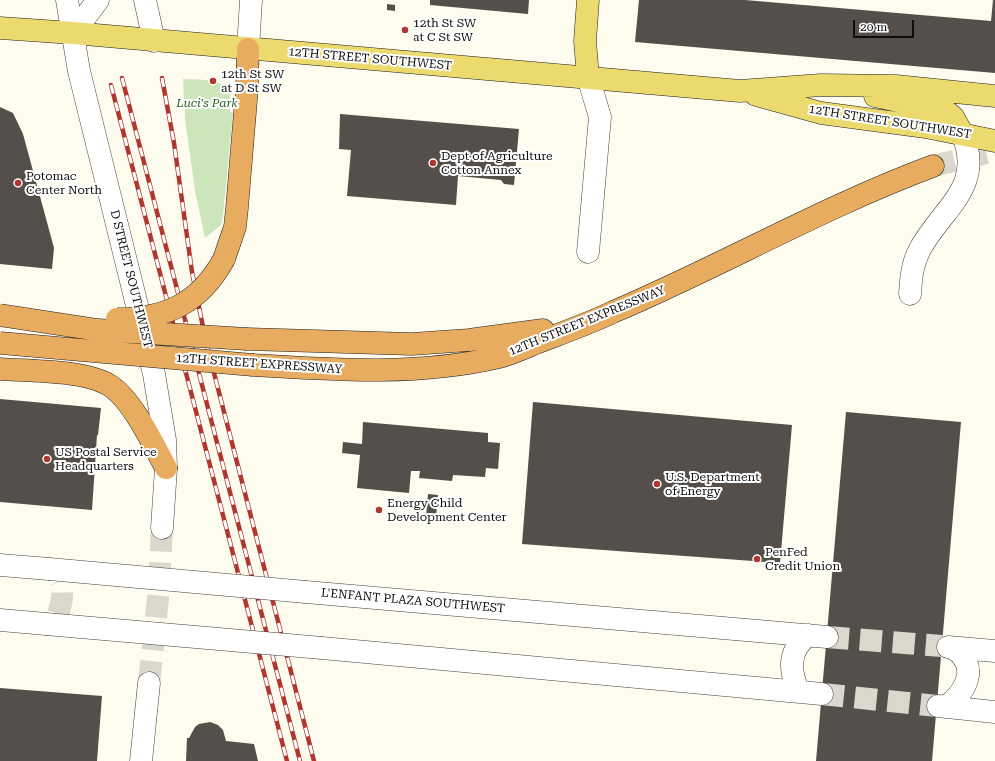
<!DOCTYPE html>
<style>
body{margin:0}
#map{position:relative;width:995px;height:761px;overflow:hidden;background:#fefcee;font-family:"Roboto Serif",serif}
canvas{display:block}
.scale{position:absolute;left:853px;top:20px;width:61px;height:18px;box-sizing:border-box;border:2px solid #0d0d0d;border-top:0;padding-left:5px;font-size:12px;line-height:14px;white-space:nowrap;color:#0d0d0d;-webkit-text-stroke:3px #fff;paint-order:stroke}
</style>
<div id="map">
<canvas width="995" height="761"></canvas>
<div class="scale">20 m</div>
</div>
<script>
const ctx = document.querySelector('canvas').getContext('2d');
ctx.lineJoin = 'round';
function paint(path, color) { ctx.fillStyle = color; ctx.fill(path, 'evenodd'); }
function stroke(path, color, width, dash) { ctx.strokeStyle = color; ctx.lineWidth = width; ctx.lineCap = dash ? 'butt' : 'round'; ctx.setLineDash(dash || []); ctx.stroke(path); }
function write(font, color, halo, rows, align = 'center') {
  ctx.font = font + ' "Roboto Serif",serif'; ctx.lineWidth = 4; ctx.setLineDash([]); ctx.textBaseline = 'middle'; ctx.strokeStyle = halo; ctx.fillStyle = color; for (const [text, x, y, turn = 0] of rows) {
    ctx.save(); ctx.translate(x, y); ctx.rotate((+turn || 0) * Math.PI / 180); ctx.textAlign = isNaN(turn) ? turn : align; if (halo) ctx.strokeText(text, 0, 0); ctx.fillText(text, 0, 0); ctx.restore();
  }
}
paint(new Path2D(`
 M183,79C200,80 217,78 230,90V112L233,113L223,215L221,225L205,238L195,191L185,119Z`), '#cce5ba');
paint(new Path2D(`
 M430,0H529L528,14L430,5Z
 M639,0H745L991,21L993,0H995V73L635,42Z
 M387,4L395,5V11L387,10Z
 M0,107L13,113L23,134L54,248L52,269L0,264Z
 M340,114L519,129L514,185L504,184L501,180L458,176L456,205L347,196L351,150L339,149Z
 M946,160L954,161L952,173L944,172Z
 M0,399L101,408L98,435H97L92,510L0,502Z
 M533,402L792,425L780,563L522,544Z
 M846,412L961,422L932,761H816Z
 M363,422L488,433V442L500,443L498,469L486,468L485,477L453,475L452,481L419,478L420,471H411L409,493L357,488L360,455L342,453L343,442L362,444Z
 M428,494L438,495L436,517L426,516Z
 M0,688L102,696L97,761H0Z
 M210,722L218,725L223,730L226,741L254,744L258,761H186L187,738H189L195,727L199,724Z`), '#544f4a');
stroke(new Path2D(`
 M58,614C62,603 64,592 60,581
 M827,637L942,646
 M149,683L159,589L162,528
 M822,694L937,706`), '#dad8cc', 22, [22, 11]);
stroke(new Path2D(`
 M933,166L995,151`), '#dad8cc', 22, [22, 11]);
const minor = new Path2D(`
 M67,0L79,71L154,374L165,440L166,468L162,528
 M145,0L154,41
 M73,33L98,0
 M248,49L251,0
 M588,77L600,117L588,252
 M910,294C911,278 912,264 920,249C943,207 985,187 962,133
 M0,565L49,569
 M306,592L827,637
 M0,620L46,624
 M948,647L995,651
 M322,648L822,694
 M799,692C789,671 788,651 808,635
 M938,706L995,712
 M946,707C967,691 980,665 953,648
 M141,761L149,683`);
const major = new Path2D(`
 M0,28L73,33L740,91L821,85L896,86L995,96
 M588,77L585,41L588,0
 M756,95L821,113L926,127L995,141
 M875,96L903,102L934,106L946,111L953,117L962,133`);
const highway = new Path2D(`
 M224,259L235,227L237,208L247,88L248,49
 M247,339L412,344L469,340L543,330
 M253,365C335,370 418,376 499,357C511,354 524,348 536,343C562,333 588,324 613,312C721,266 823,207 933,166
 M0,369C30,371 84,370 109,385C132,399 153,444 166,468`);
stroke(minor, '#404040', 23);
stroke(major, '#1e1e1e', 23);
stroke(highway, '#1e1e1e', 23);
stroke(minor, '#fff', 22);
stroke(major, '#edda6e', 22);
stroke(highway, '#e8ac61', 22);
const rail = new Path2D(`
 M122,78L300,761
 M162,78L174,143L192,272L206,342L314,761
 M111,85L287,761`);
stroke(rail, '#b13630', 4.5);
stroke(rail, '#fff', 3, [9]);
const minorBridge = new Path2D(`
 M49,569L306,592
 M46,624L322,648`);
const highwayBridge = new Path2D(`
 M0,315L98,330L247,339
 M117,319C166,319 200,303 224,259
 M0,343L253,365`);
stroke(minorBridge, '#404040', 23, []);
stroke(highwayBridge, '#1e1e1e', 23, []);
stroke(minorBridge, '#fff', 22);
stroke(highwayBridge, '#e8ac61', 22);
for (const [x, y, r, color] of [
 [405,30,4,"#b13630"],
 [213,81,4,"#b13630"],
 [433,163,4,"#b13630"],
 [18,183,4,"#b13630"],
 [47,459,4,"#b13630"],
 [657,484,4,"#b13630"],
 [379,510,4,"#b13630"],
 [757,559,4,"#b13630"]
]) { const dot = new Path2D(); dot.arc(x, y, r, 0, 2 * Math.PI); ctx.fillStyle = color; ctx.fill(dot); stroke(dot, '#fff', 1.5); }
write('12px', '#0d0d0d', '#fff', [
 ["12th St SW",413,23],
 ["at C St SW",413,37],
 ["12th St SW",221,74],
 ["at D St SW",221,88],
 ["Dept of Agriculture",441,156],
 ["Cotton Annex",441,170],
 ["Potomac",26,176],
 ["Center North",26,190],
 ["US Postal Service",55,452],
 ["Headquarters",55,466],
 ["U.S. Department",665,477],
 ["of Energy",665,491],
 ["Energy Child",387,503],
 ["Development Center",387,517],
 ["PenFed",765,552],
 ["Credit Union",765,566]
], 'left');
write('12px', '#0d0d0d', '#fff', [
 ["12TH STREET SOUTHWEST",370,59,5],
 ["12TH STREET SOUTHWEST",890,122,9],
 ["D STREET SOUTHWEST",131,279,76],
 ["12TH STREET EXPRESSWAY",587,321,-22],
 ["12TH STREET EXPRESSWAY",259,364,4],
 ["L'ENFANT PLAZA SOUTHWEST",413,601,5]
]);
write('italic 12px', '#295f23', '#fff', [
 ["Luci's Park",207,103]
]);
</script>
